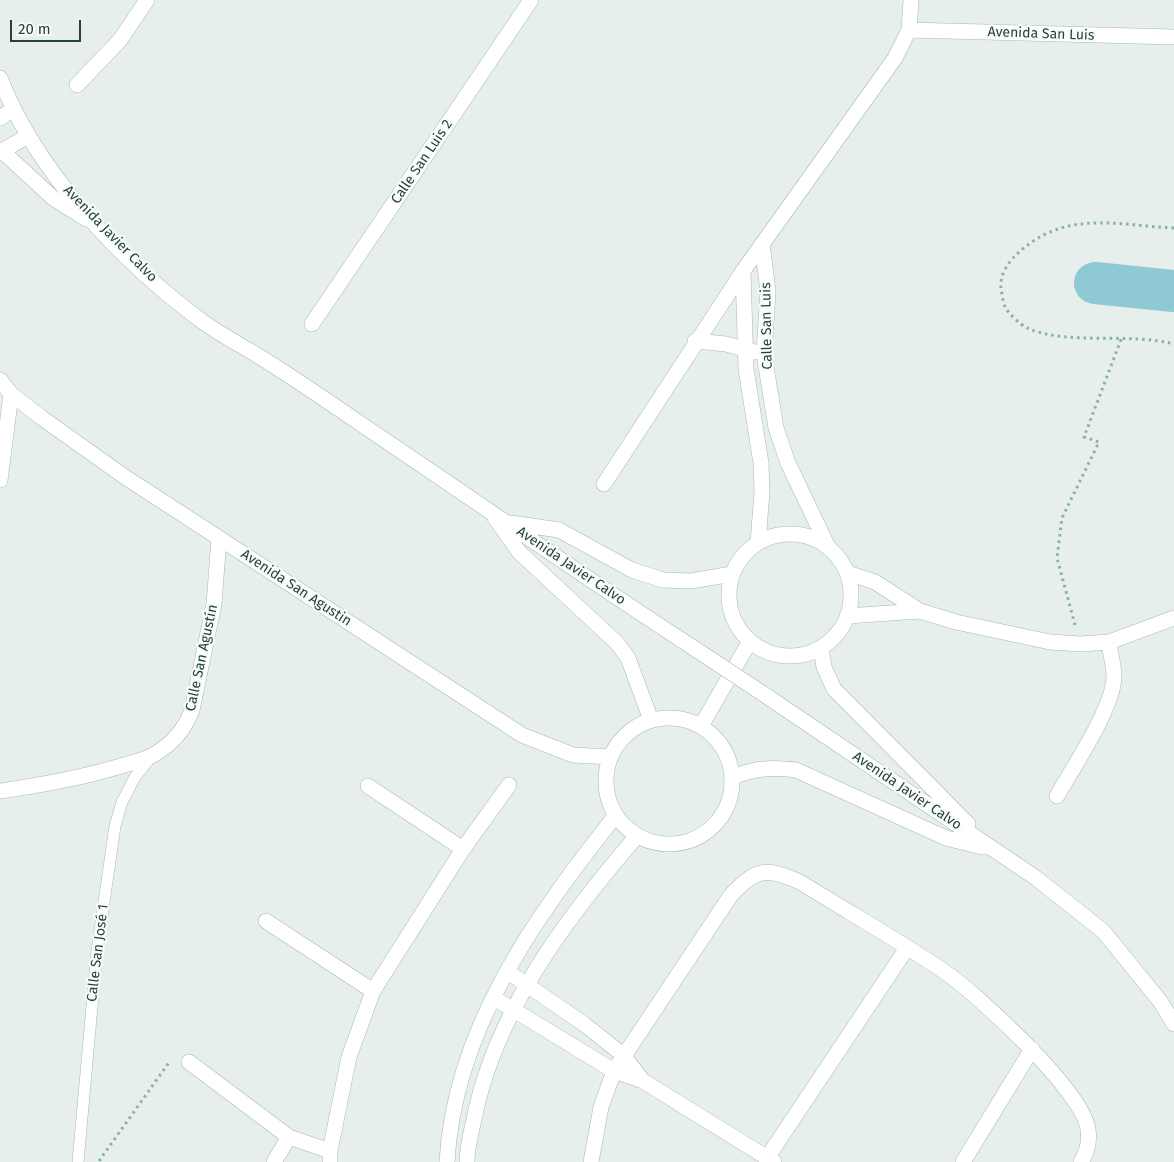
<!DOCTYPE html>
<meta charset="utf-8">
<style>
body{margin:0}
#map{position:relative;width:1174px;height:1162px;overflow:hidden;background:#e6efeb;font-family:"Fira Sans",sans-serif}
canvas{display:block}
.scale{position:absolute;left:10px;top:20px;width:71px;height:22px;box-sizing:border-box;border:2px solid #24423a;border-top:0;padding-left:6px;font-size:15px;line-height:18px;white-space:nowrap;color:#24423a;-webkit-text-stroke:4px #f7fbf9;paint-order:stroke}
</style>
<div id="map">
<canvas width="1174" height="1162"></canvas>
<div class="scale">20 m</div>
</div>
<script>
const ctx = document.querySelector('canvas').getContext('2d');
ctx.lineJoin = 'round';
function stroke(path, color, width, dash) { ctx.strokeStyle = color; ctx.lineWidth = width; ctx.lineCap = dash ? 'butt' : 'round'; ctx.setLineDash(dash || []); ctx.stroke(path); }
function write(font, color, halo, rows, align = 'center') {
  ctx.font = font + ' "Fira Sans",sans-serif'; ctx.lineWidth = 4.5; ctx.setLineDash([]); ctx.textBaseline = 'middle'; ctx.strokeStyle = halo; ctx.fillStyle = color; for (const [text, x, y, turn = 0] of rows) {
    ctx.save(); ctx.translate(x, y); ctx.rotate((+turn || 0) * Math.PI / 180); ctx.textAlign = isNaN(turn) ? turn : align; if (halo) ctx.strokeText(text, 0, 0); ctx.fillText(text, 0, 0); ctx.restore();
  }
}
stroke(new Path2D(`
 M1095,283L1174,291`), '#8ec9d4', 42);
const service = new Path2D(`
 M78,1162L97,951L115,826L122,802L135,777L151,757`);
const minor = new Path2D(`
 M909,30L1174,37
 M77,85L120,40L147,0
 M0,118L13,109
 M0,152L28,136
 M762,244L768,291L764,354L776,428L788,463L827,545
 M743,271L746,369L761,463L762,492L758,542
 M312,324L531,0
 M695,341L726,344L755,352
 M0,380L11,394L42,418L125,477L522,735L573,755L611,757
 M0,480L11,394
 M604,484L743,271L895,58L909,30L911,0
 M729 595a61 61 0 1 1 122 0a61 61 0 1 1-122 0Z
 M848,573L875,582L920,611L956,622L1050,642L1081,644L1109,642L1174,618
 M847,616L920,611
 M606 781a63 63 0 1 1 126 0a63 63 0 1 1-126 0Z
 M701,726L750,641
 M368,786L463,849
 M0,791C42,785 83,778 124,765C133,762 145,760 153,755C171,745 185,729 192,710L214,604L219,538
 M1057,796C1073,767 1113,709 1114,677C1114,665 1110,653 1109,642
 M266,921L373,991
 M508,972L584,1024L623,1055L643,1081
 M494,998L614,1071L643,1081L774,1162
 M189,1062L289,1137
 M767,1158L907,948
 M274,1162L289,1137L330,1151
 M330,1162V1151L349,1057L373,991L463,849L509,785
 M447,1162C454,1029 536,916 616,815
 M467,1162C467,1149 470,1137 473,1124C493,1015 566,918 637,836
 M591,1162L601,1107L614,1071L731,895C756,868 767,867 800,882C848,912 898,940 945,972C977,994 1085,1093 1088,1130C1090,1142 1087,1152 1081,1162
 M963,1162L1032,1049`);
const tertiary = new Path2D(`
 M0,78C36,171 120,260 199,319C220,335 245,347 268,362C311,389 353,419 395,447C491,512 586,578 683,641
 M2,151L53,198L86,219
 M495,518L519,552L617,643L628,658L651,720
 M511,523L559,530L632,570L663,580L691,581L732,574
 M821,648L824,667L834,689L968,824
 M762,693L1036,878L1103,931L1160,1001L1174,1024
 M732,777C757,768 770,767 796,770L946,838L982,847`);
stroke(service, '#a8b8b2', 12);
stroke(minor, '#a8b8b2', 16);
stroke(tertiary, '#a8b8b2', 16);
stroke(new Path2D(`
 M1174,228C1114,225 1064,209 1016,255C1008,262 999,277 1001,288C1002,294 1003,302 1005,307C1008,313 1021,325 1027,328C1069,346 1128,332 1174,344
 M1075,625L1057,558L1062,518L1099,442L1084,437L1122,337
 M99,1161L170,1061`), '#86b3a5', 3, [2.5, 4]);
stroke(service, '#fff', 11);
stroke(minor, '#fff', 15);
stroke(tertiary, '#fff', 15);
const tertiaryBridge = new Path2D(`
 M683,641L762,693`);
stroke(tertiaryBridge, '#a8b8b2', 16, []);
stroke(tertiaryBridge, '#fff', 15);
write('14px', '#24423a', '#f7fbf9', [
 ["Avenida San Luis",1041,34,2],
 ["Calle San Luis 2",422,162,-56],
 ["Avenida Javier Calvo",110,234,46],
 ["Calle San Luis",767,326,-91],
 ["Avenida Javier Calvo",571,566,34],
 ["Avenida San Agustin",296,588,33],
 ["Calle San Agustín",202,658,-78],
 ["Avenida Javier Calvo",907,791,34],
 ["Calle San José 1",98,953,-83]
]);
</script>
